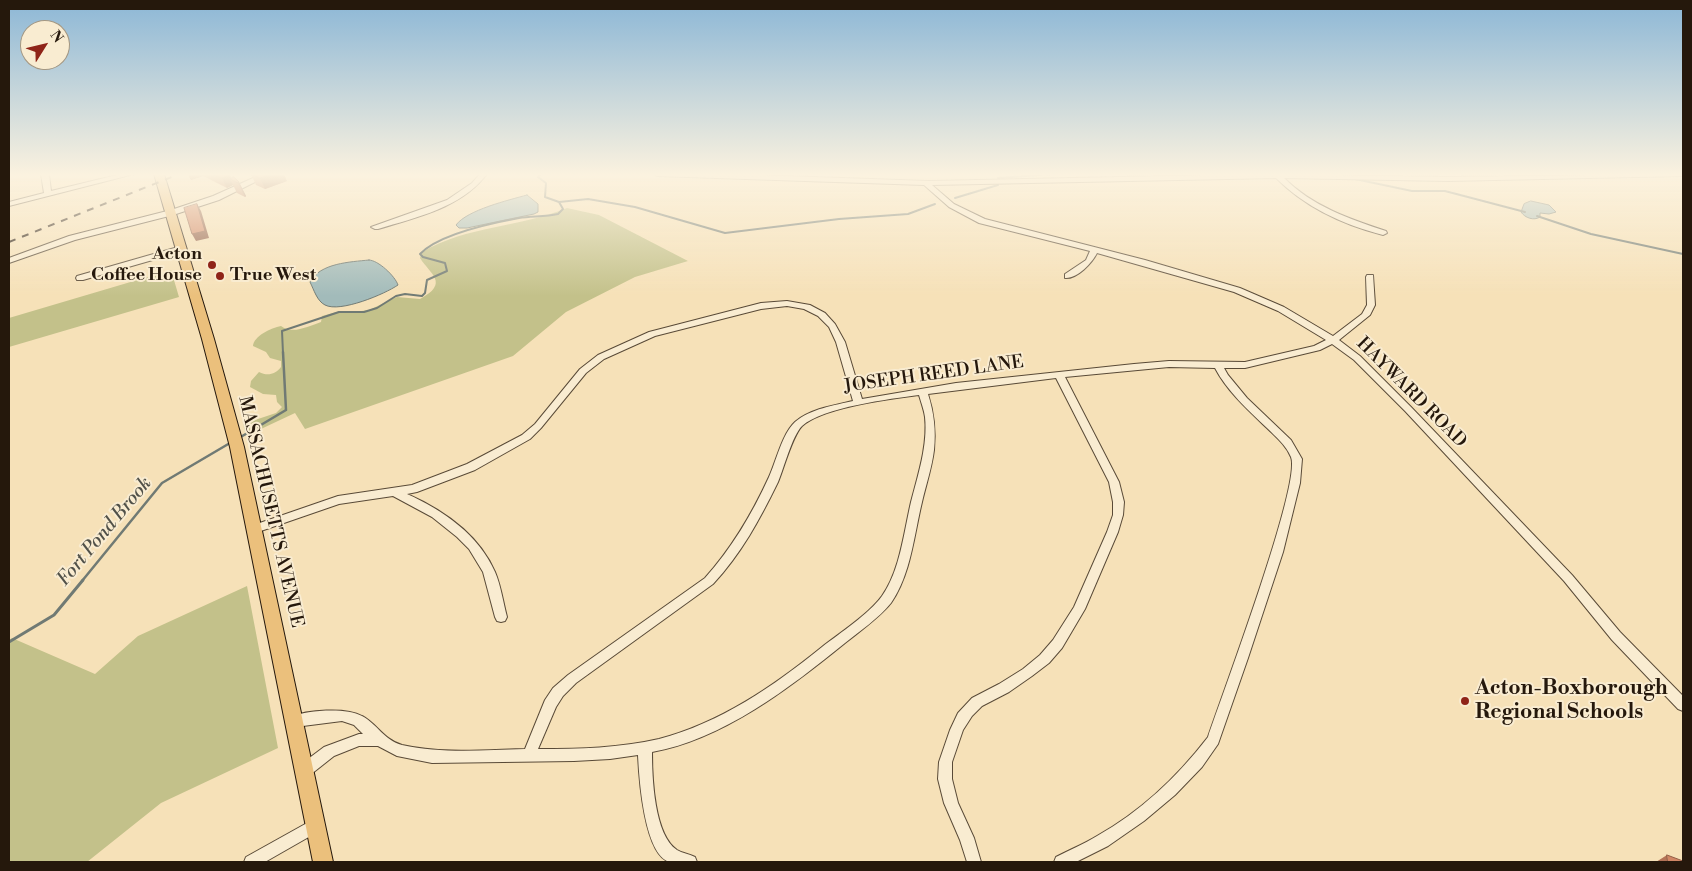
<!DOCTYPE html>
<style>
body{margin:0}
#map{position:relative;width:1692px;height:871px;overflow:hidden;background:#f6e1b8;font-family:"Libre Bodoni",serif}
canvas{display:block}
.frame{position:absolute;inset:0;border:10px solid #25180c;pointer-events:none}
.north{position:absolute;left:20px;top:20px;width:50px;height:50px;box-sizing:border-box;background:#f9ecd1;border:1px solid #a49782;border-radius:50%;rotate:54deg;font-size:14px;font-weight:700;line-height:20px;text-align:center;color:#25180c}
.north::after{content:'';display:block;margin:auto;width:18px;height:22px;background:#8f2418;clip-path:polygon(50% 0,100% 100%,50% 72%,0 100%)}
</style>
<div id="map">
<canvas width="1692" height="871"></canvas>
<div class="frame"></div>
<div class="north">N</div>
</div>
<script>
const ctx = document.querySelector('canvas').getContext('2d');
ctx.lineJoin = 'round';
function paint(path, color) { ctx.fillStyle = color; ctx.fill(path, 'evenodd'); }
function stroke(path, color, width, dash) { ctx.strokeStyle = color; ctx.lineWidth = width; ctx.lineCap = dash ? 'butt' : 'round'; ctx.setLineDash(dash || []); ctx.stroke(path); }
function write(font, color, halo, rows, align = 'center') {
  ctx.font = font + ' "Libre Bodoni",serif'; ctx.lineWidth = 4; ctx.setLineDash([]); ctx.textBaseline = 'middle'; ctx.strokeStyle = halo; ctx.fillStyle = color; for (const [text, x, y, turn = 0] of rows) {
    ctx.save(); ctx.translate(x, y); ctx.rotate((+turn || 0) * Math.PI / 180); ctx.textAlign = isNaN(turn) ? turn : align; if (halo) ctx.strokeText(text, 0, 0); ctx.fillText(text, 0, 0); ctx.restore();
  }
}
paint(new Path2D(`
 M567,208L599,215L688,261L635,277L566,312L513,356L305,429L295,413L246,436L243,424L276,413L282,407L277,402L276,395L263,394L250,387L251,381L259,372C267,376 275,375 281,367V361L270,358L266,352L253,346C254,336 271,328 281,326C292,335 309,326 321,322L322,316L340,311L354,312L369,310L397,297L420,299C450,283 430,274 420,258L422,252C466,226 521,227 567,208Z
 M171,270L179,297L9,347V318Z
 M247,586L278,748L161,803L87,862H9V640L12,638L95,674L138,636Z`), '#c3c18a');
const water = new Path2D(`
 M527,195L538,204V212L534,214L467,228H459L456,225C467,210 509,200 527,195Z
 M1531,201L1549,205L1556,212L1549,214L1540,213V217C1534,221 1525,218 1521,212L1524,204Z
 M369,260C378,260 395,276 398,285C385,294 340,313 325,305C317,301 314,290 310,282C320,263 350,262 369,260Z`);
paint(water, '#a2bbba');
stroke(water, '#707a74', 1);
stroke(new Path2D(`
 M998,178L1052,174
 M1355,179L1412,191H1445L1525,212
 M955,198L998,185
 M559,202L588,199L635,207L725,233L839,219L908,214L935,204
 M1537,216L1591,234L1683,254
 M283,353L282,331L339,312H364L377,308L396,296L405,294L422,296L425,293L427,280L447,271L445,263L423,257L420,254C439,234 492,223 519,218C532,216 545,217 558,214L563,209L559,202L545,197L546,183L538,177L541,174`), '#707a74', 2);
stroke(new Path2D(`
 M239,438L286,410L283,352
 M82,581L162,483L230,443`), '#707a74', 2.5);
stroke(new Path2D(`
 M9,642L54,615L83,580`), '#707a74', 3);
const minor = new Path2D(`
 M41,174H49L51,191L121,174H134L9,206V202L44,193Z
 M262,174H271L219,200L173,215L75,240L9,263V258L69,236L171,210L213,196Z
 M480,174H487C461,208 417,217 378,229H375L371,227L447,200L472,183Z
 M654,174H728L929,181L1261,174L1448,177L1683,174V176L1448,181L1284,178C1312,206 1349,219 1386,231L1387,233L1383,235C1344,225 1305,207 1276,178L932,185L954,204L985,219L1145,260L1240,288L1284,307L1333,336L1362,314L1367,305L1366,277L1367,275H1373L1375,305L1370,315L1339,340L1360,356L1411,407L1572,575L1620,632L1683,696V711L1678,709L1612,640L1564,581L1405,411L1354,360L1332,344L1320,350L1245,368H1224L1228,375L1247,398L1291,440L1302,459L1300,483L1283,552L1248,658L1218,744L1202,767L1175,795L1144,821L1108,846L1076,862H1054L1056,857C1069,850 1084,844 1097,836C1140,812 1178,776 1208,737C1221,698 1302,483 1291,457C1286,445 1276,437 1267,428C1248,410 1227,391 1215,368L1169,367L1065,377L1119,482L1124,502L1123,515L1118,532L1085,609L1062,648L1049,663L1032,676L1009,692L982,706L972,716L963,730L952,762V779L958,803L974,838L981,862H967L960,840L944,803L938,779L939,762L950,730L958,713L972,698L999,684L1023,669L1040,655L1053,640L1074,607L1107,532L1113,515V502L1109,482L1056,378L928,394C934,413 936,430 934,450C932,467 926,485 922,502C914,535 911,574 891,603C879,618 860,631 845,643C791,687 722,740 652,752C652,777 654,835 677,850C682,853 689,854 695,857L697,862C689,862 678,864 670,862C644,856 639,776 638,755L610,759L574,761L432,763L397,756L378,746H359L334,756L310,775L305,776L300,775L298,770L300,765L324,747L359,734H363L354,725L342,721L295,727L290,725L288,721L290,717C307,710 346,707 362,716C377,724 384,740 402,745C442,754 484,750 525,749L545,700L553,688L568,675L705,578C732,548 752,514 769,477C776,462 782,434 795,422C810,409 835,405 853,401L836,342L829,327L818,316L804,309L787,306L761,309L655,336L604,359L586,373L541,428L530,439L475,470L417,492L407,494C443,510 479,535 495,572C501,586 503,602 507,617L505,621L501,622L497,621L495,617L483,572L469,549L457,537L432,517L393,496L339,504L255,533L251,532L249,529L251,526L338,496L412,485L467,464L522,435L535,424L580,369L598,355L649,332L761,303L787,301L810,305L825,313L835,324L845,342L862,399L956,383L1134,364L1169,361L1245,362L1314,346L1326,340L1278,311L1234,292L1097,253C1092,263 1077,279 1065,278V274L1086,260L1090,251L979,223L949,207L924,185L657,176ZM919,395C921,402 924,410 925,417C928,445 918,475 911,502C904,532 900,571 882,596C869,614 840,633 822,647C774,686 720,723 659,739C620,748 579,749 538,749L556,707L563,696L576,683L713,584C741,554 760,519 778,482C784,468 792,436 802,426C823,407 890,399 919,395Z
 M178,247H184L185,249L184,251L83,280H77L76,278L77,276Z
 M316,818L321,820L323,825L321,830L265,862H244L246,857Z`);
const major = new Path2D(`
 M154,174H164L214,339L244,447L333,862H313L230,447L202,339Z`);
stroke(minor, '#594a37', 2);
stroke(major, '#25180c', 2);
paint(minor, '#f9ecd1');
paint(major, '#ebc07c');
stroke(new Path2D(`
 M9,242L179,174`), '#25180c', 2, [7, 7]);
paint(new Path2D(`
 M188,174H229L231,178L239,182L246,196L245,197L237,193L233,185L227,188L203,176L191,180Z
 M251,174L287,181L265,189L256,185Z
 M1667,855L1668,862H1656Z`), '#b47357');
paint(new Path2D(`
 M188,174H202L203,176L191,180Z
 M271,174H284L287,181L265,189L260,178Z
 M230,175L232,180L230,179L233,185L227,188L222,178Z
 M239,182L246,196L245,197L238,183Z
 M197,204L201,211L209,238L196,241L192,234Z`), '#925e47');
const building = new Path2D(`
 M213,174H229L230,175L222,178Z
 M251,174H271L260,178Z
 M234,177L239,182L238,183L230,179Z
 M197,204L205,231L192,234L184,208Z
 M1667,855L1683,861V862H1668Z`);
paint(building, '#d18665');
stroke(building, '#925e47', 1);
const sky = ctx.createLinearGradient(0, 0, 0, 296);
sky.addColorStop(0, '#8cb7d6');
sky.addColorStop(0.59, '#fbf2df');
sky.addColorStop(1, '#fbf2df00');
ctx.fillStyle = sky;
ctx.fillRect(0, 0, 1692, 296);
for (const [x, y, r, color] of [
 [212,265,5,"#8f2418"],
 [220,276,5,"#8f2418"],
 [1465,701,5,"#8f2418"]
]) { const dot = new Path2D(); dot.arc(x, y, r, 0, 2 * Math.PI); ctx.fillStyle = color; ctx.fill(dot); stroke(dot, '#f9ecd1', 2); }
write('bold 18px', '#25180c', '#f9ecd1', [
 ["Acton",202,255],
 ["Coffee House",202,276],
 ["True West",230,276,"left"]
], 'right');
write('18px', '#25180c', '#f9ecd1', [
 ["JOSEPH REED LANE",934,375,-8],
 ["HAYWARD ROAD",1411,393,45],
 ["MASSACHUSETTS AVENUE",270,512,77]
]);
write('italic 19px', '#515149', '#f9ecd1', [
 ["Fort Pond Brook",105,532,-50]
]);
write('bold 21px', '#25180c', '#f9ecd1', [
 ["Acton-Boxborough",1475,689],
 ["Regional Schools",1475,713]
], 'left');
</script>
